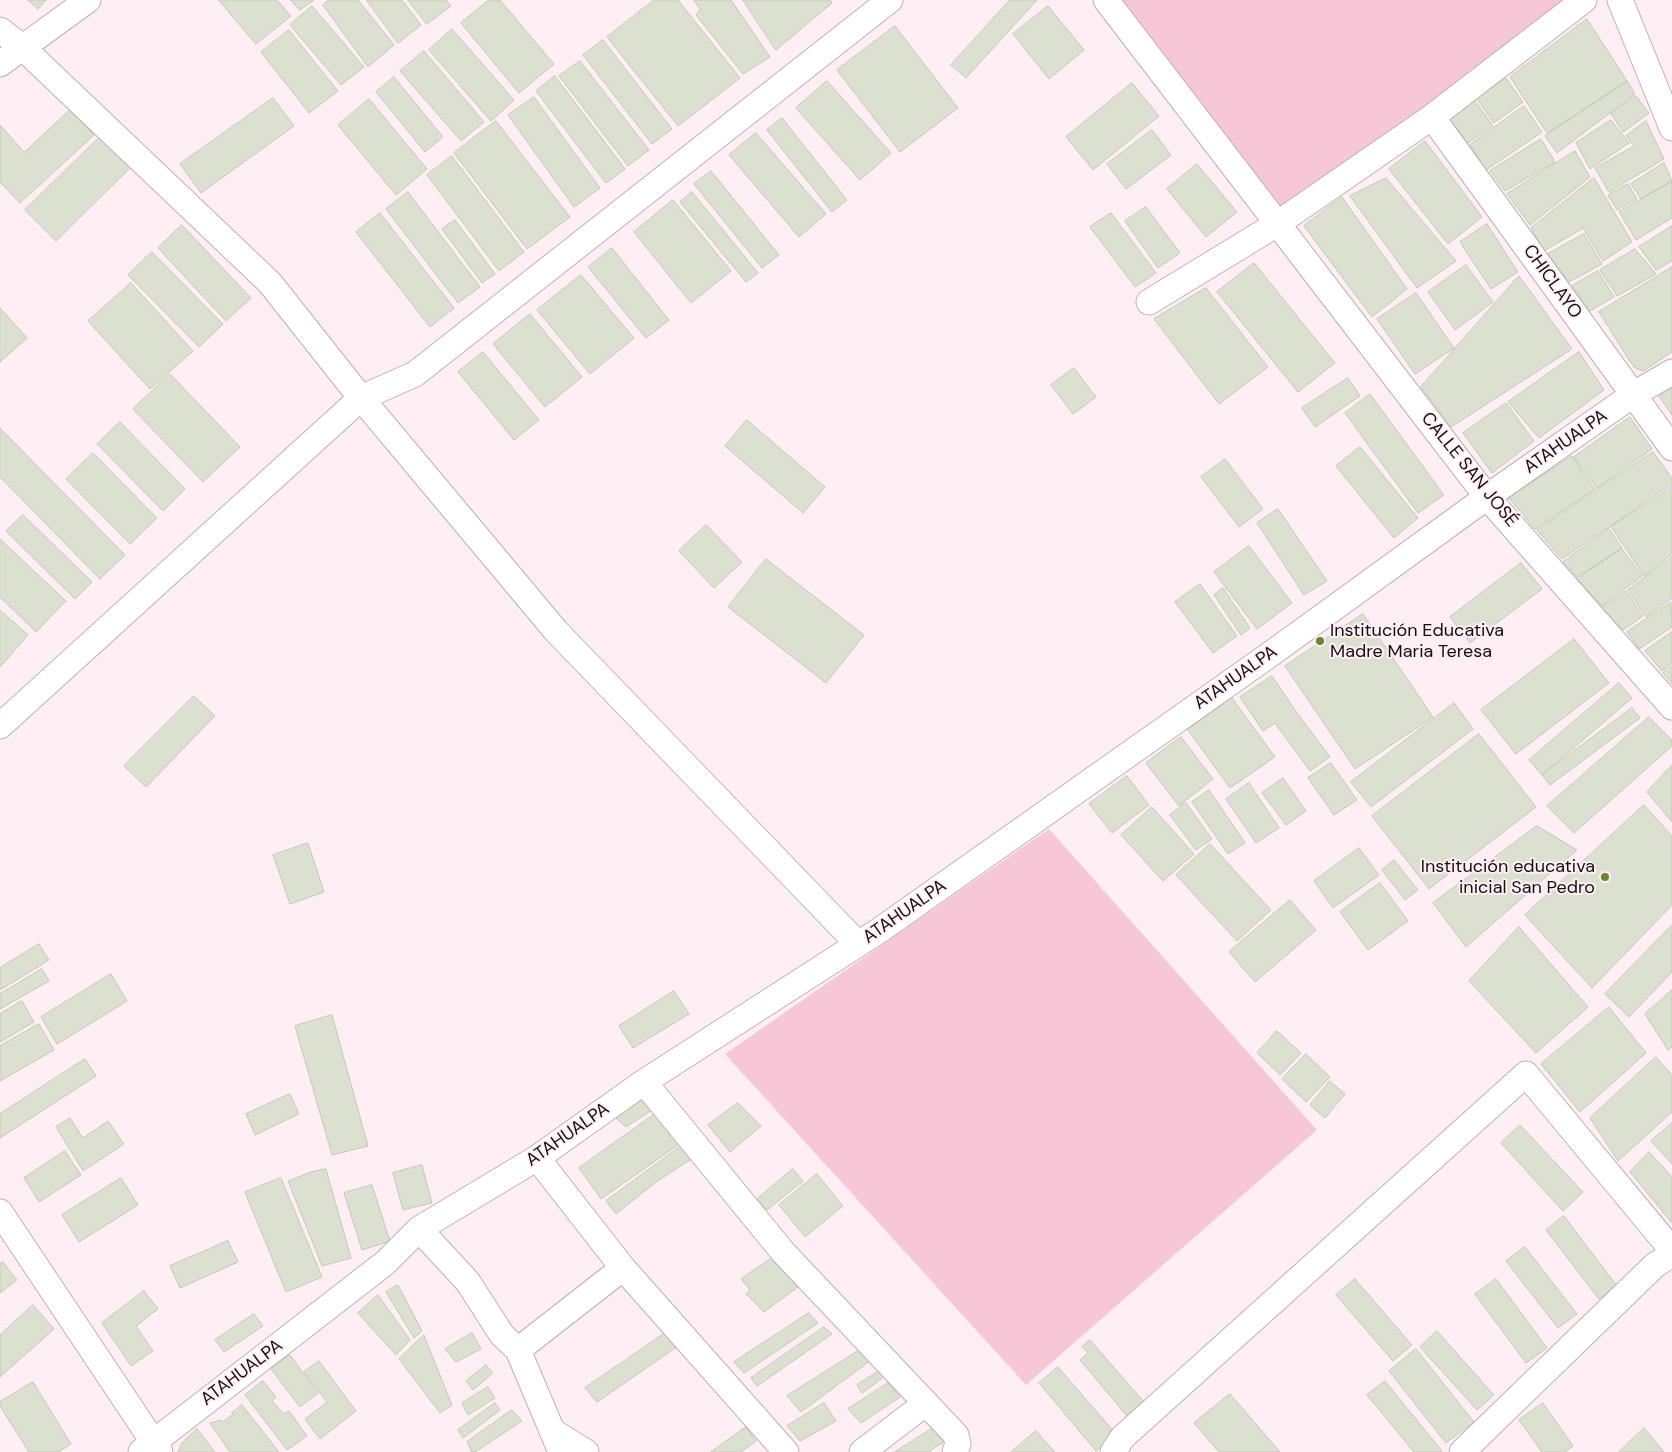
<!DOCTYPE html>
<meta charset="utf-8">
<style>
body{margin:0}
canvas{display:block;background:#ffeff4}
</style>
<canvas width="1672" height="1452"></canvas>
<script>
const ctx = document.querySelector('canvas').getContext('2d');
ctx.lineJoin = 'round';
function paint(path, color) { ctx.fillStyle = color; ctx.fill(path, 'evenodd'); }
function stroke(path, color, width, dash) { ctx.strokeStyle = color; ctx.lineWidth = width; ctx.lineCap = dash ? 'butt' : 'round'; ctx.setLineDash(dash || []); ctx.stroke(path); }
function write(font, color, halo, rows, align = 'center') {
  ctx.font = font + ' "DM Sans",sans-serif'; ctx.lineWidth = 4; ctx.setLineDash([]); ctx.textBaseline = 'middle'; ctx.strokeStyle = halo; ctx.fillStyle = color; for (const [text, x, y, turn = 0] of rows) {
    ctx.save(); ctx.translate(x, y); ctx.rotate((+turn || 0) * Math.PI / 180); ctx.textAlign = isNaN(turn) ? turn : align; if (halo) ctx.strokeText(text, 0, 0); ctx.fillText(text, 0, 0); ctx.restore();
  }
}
paint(new Path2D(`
 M1106,0H1584L1277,224Z
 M1049,829L1317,1130L1026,1385L725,1054Z`), '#f6c7d6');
const building = new Path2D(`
 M28,0H46L38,9Z
 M219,0H277L291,16L256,44Z
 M291,0H314L300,10Z
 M329,0H358L394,45L368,67L323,5Z
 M367,0H402L421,25L398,43Z
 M408,0H446L451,6L427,24Z
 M489,0H500L554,64L519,93L461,23Z
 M654,0H678L740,78L678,126L607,37Z
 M694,0H731L770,57L743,74L696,15L700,10Z
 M743,0H830L832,3L776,50Z
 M1010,0H1037L966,78L951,65Z
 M312,6L364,67L341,85L290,25Z
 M1048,6L1084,50L1049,79L1013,34Z
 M1587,19L1627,81L1547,133L1510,77Z
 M895,26L958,108L900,152L837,70Z
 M452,29L514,100L491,121L429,50Z
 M289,30L338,91L309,113L261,52Z
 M603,40L672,129L652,144L583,55Z
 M424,51L484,122L461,141L400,71Z
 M580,61L649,150L628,166L559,76Z
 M555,76L625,169L606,183L536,91Z
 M394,77L443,137L425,152L376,92Z
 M1506,78L1523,102L1494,123L1477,99Z
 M827,81L891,153L860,180L796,108Z
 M1628,82L1635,94L1557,153L1545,136Z
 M1132,83L1159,116L1093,170L1066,137Z
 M1636,96L1649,113L1623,132L1611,114Z
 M534,97L600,188L574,207L508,115Z
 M273,98L294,126L201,193L180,164Z
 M369,99L427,169L396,195L338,125Z
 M1475,101L1493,126L1468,143L1450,120Z
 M1524,106L1542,132L1486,170L1470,145Z
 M70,110L94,135L20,203L0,182V125L24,152Z
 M782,118L847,200L832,212L767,130Z
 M1611,120L1629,143L1590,169L1576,143Z
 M496,121L570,217L527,249L454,153Z
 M1646,121L1664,159L1609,192L1595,168L1634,146L1626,136Z
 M1152,130L1171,155L1126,189L1107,164Z
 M756,133L826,214L799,237L729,155Z
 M103,134L134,164L56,241L25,210Z
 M1541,139L1555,162L1505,191L1490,171Z
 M1425,141L1482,217L1448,244L1389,169Z
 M1575,151L1590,177L1530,225L1507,194Z
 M452,156L524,252L499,271L427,175Z
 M1664,163L1672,181L1641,199L1631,184Z
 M1197,164L1237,212L1206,237L1167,189Z
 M711,171L779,255L762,268L694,184Z
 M1386,178L1456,261L1417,288L1350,196Z
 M1594,178L1632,242L1603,261L1583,228L1544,251L1531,228Z
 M1672,181V218L1636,240L1619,212Z
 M1628,184L1637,199L1617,210L1608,195Z
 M408,192L480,287L458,303L386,209Z
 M692,192L758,273L746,282L680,202Z
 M1342,197L1407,289L1372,317L1304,226Z
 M673,200L731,271L691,303L634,232Z
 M1146,207L1180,253L1158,268L1125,221Z
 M380,213L454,308L430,327L356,232Z
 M1111,213L1156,273L1135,287L1090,227Z
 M455,220L495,274L482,283L442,229Z
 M1487,224L1518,272L1491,289L1460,242Z
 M182,225L251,298L226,321L158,248Z
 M1672,226V261L1656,270L1639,247Z
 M1584,234L1602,264L1569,282L1548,254Z
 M612,248L669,320L646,338L588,267Z
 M1635,249L1656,274L1617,296L1600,270Z
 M152,252L223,324L199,347L128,275Z
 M1254,263L1335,363L1298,392L1217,292Z
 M1466,265L1493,302L1455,330L1428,292Z
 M1672,267V352L1643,371L1635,368L1629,360L1599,312Z
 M1598,271L1614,297L1590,311L1572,286Z
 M581,275L634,338L590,374L537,310Z
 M1519,276L1572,349L1451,427L1421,387Z
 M131,283L193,351L150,389L88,321Z
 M1206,288L1268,367L1219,404L1154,319Z
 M1416,293L1454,348L1415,374L1377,319Z
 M0,308L27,338L0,362Z
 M530,314L582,377L545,407L493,344Z
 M483,352L539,420L514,440L458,372Z
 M1579,352L1604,390L1539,438L1508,402Z
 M1074,368L1096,397L1073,414L1051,385Z
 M170,374L240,447L203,482L133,409Z
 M1348,378L1360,396L1315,427L1302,408Z
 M1672,388V415L1659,396Z
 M1370,394L1444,495L1418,513L1345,413Z
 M1506,403L1534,441L1492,473L1463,433Z
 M1630,417L1652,449L1597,488L1574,457Z
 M747,420L825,487L803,513L725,446Z
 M120,422L185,489L163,511L97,444Z
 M0,428L125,555L100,579L0,477Z
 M1360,447L1418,518L1394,538L1336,466Z
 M1653,452L1672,478V484L1562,559L1537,530Z
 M93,453L157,518L130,544L66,479Z
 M1572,456L1595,489L1535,529L1509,498Z
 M1225,459L1263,509L1239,527L1201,477Z
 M1672,487V554L1644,576L1611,527Z
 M1278,509L1327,581L1304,595L1257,523Z
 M23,515L92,582L75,599L6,531Z
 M706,525L742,562L714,588L679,551Z
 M1609,529L1622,548L1577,577L1563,562Z
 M0,539L66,601L36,632L0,597Z
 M1249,546L1292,603L1257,629L1214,572Z
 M1622,549L1642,576L1602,606L1577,579Z
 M1672,557V598L1646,617L1628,590Z
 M766,559L864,635L826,683L728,607Z
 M1521,563L1542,589L1470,643L1450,617Z
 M1200,584L1237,636L1213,653L1175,602Z
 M1223,588L1250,628L1241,635L1214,595Z
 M1626,591L1643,616L1623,630L1602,608Z
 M1671,602L1672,627L1639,649L1627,632Z
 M0,610L28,635L0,667Z
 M1363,614L1433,717L1355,769L1285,666Z
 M1672,632V663L1662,671L1645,651Z
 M1574,639L1609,683L1516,754L1481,710Z
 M1672,666V684L1663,673Z
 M1272,676L1295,710L1330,757L1310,771L1275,723L1263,731L1240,697Z
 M1619,683L1632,698L1542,775L1529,760Z
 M194,696L215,716L146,787L124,766Z
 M1232,698L1275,757L1230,788L1188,730Z
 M1454,703L1473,729L1371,807L1351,782Z
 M1632,708L1640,718L1550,785L1542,775Z
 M1649,717L1672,740V746L1574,833L1547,806Z
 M1479,734L1536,807L1429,889L1372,816Z
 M1181,737L1213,779L1179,806L1146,763Z
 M1331,763L1357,800L1334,815L1308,778Z
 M1672,765V822L1647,792Z
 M1127,776L1149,805L1112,833L1089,804Z
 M1283,778L1306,811L1286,825L1262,793Z
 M1249,783L1279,828L1256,843L1226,799Z
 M1209,790L1245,843L1228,854L1192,802Z
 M1186,803L1212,839L1196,850L1170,815Z
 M1644,805L1672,836V905L1592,988L1525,915Z
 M1152,807L1194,854L1163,881L1121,835Z
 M1537,826L1577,850L1466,947L1433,903Z
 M308,843L324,892L290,904L273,855Z
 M1210,844L1271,910L1237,941L1176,875Z
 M1359,848L1379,875L1333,908L1314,881Z
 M1394,860L1418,890L1405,900L1382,870Z
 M1380,883L1408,921L1368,950L1340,912Z
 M1290,900L1316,930L1255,982L1229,952Z
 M1672,925V972L1629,1017L1605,994Z
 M1519,927L1588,1007L1536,1053L1469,981Z
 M39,944L49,960L0,990V968Z
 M42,969L49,981L0,1009V994Z
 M111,974L127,1001L57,1044L41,1017Z
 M1672,990V1047L1668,1050L1645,1014Z
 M674,991L689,1014L633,1048L619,1026Z
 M22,1001L34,1022L0,1042V1014Z
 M1609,1007L1646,1053L1580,1112L1541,1064Z
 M332,1015L368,1146L332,1155L295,1026Z
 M39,1024L54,1050L0,1081V1046Z
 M1277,1031L1301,1053L1280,1075L1257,1053Z
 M1306,1054L1330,1077L1306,1102L1282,1079Z
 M1656,1057L1672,1075V1112L1618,1161L1590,1118Z
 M85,1059L96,1076L0,1138V1114Z
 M1330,1081L1345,1094L1325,1118L1310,1105Z
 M642,1091L655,1108L626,1127L611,1114Z
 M290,1094L299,1114L255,1135L246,1114Z
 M738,1103L761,1126L730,1152L708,1125Z
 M659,1111L685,1140L601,1199L579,1168Z
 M70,1118L83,1138L108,1121L124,1144L83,1171L56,1127Z
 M1672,1123V1164L1651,1141Z
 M1520,1125L1583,1192L1563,1211L1501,1143Z
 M688,1141L699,1154L656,1182L616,1214L606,1201Z
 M65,1151L81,1175L39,1202L24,1178Z
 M1649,1152L1672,1177V1223L1630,1172Z
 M422,1165L432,1203L403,1210L393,1173Z
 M326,1169L351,1258L322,1266L288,1181L311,1172Z
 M793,1169L803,1181L767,1210L757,1199Z
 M817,1174L843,1206L805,1237L779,1205Z
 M121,1178L138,1205L79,1242L62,1215Z
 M281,1178L322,1277L286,1292L245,1192Z
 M372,1185L390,1241L362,1250L344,1193Z
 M1564,1216L1617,1286L1599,1299L1546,1230Z
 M228,1241L238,1262L180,1288L170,1266Z
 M1525,1247L1577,1314L1558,1328L1506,1261Z
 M775,1256L802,1284L764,1312L746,1294L750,1290L741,1279Z
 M3,1262L17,1280L0,1293V1264Z
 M1355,1279L1412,1345L1393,1361L1336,1295Z
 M1496,1279L1547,1348L1526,1363L1475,1294Z
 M398,1285L422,1331L414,1338L386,1292Z
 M144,1291L158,1309L136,1326L153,1351L131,1366L102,1323Z
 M378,1295L410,1340L396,1355L358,1313Z
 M33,1305L54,1329L0,1377V1335Z
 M809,1313L818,1323L744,1373L734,1362Z
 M254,1314L263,1326L224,1352L215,1340Z
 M824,1327L832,1334L757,1386L751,1378Z
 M668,1331L681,1344L597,1402L585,1388Z
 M1437,1331L1494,1395L1477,1410L1420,1347Z
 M472,1333L481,1349L456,1362L445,1349Z
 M424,1335L452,1405L440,1413L399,1359Z
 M1090,1340L1144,1402L1127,1416L1080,1360L1088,1353L1082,1347Z
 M869,1344L878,1355L801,1412L787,1396Z
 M1416,1349L1474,1422L1446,1443L1389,1371Z
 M290,1355L318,1393L300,1407L271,1369Z
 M319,1361L356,1411L320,1439L305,1419L327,1402L304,1372Z
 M486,1365L493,1373L473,1390L466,1381Z
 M888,1365L892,1371L862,1393L857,1385Z
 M1058,1367L1116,1434L1096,1451L1039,1383Z
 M263,1381L276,1397L272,1401L284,1414L289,1411L307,1436L287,1450L245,1395Z
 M1385,1381L1442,1451L1440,1452H1414L1367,1395Z
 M33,1382L71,1444L58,1452H29L0,1406V1402Z
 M888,1383L900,1397L861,1423L848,1409Z
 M488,1387L495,1398L468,1415L462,1403Z
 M1230,1394L1280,1452H1219L1194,1423Z
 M495,1403L500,1410L463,1438L458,1430Z
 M824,1403L836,1421L800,1441L787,1426Z
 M1543,1403L1573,1446L1565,1452H1542L1519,1420Z
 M242,1405L279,1452H230L210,1423L221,1420L223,1422L233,1414L232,1413Z
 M512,1410L522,1421L475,1452H472L467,1442Z
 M936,1426L947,1440L928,1452H895Z
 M746,1427L756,1441L741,1452H711Z
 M1644,1428L1664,1452H1619Z
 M197,1429L215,1452H178L182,1443Z
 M1036,1431L1055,1452H1011Z`);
paint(building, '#dbe0d0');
stroke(building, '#c3c8b8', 1);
const street = new Path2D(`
 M1106,0L1487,497L1672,707
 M1620,0L1672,128
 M0,30L22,47L270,283L361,398L556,631L858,944
 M0,64L88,0
 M1432,117L1672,448
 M1149,302L1277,224L1432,117L1584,0
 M0,726L361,398L415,374L890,0
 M644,1082L783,1252L956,1435L958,1444L955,1452
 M537,1158L623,1268L786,1452
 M0,1212L160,1452
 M419,1229L468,1282L502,1335L518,1350L561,1452
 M518,1350L623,1268
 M552,1431L586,1452
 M141,1452L385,1263L419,1229L537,1158L644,1082L880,930L1272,653L1487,497L1634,394L1672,372
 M862,1452L926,1403
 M1113,1452L1123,1437L1526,1074L1672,1250
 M1462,1452L1655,1265L1672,1254`);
stroke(street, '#c1afb4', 27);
stroke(street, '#fff', 25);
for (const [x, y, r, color] of [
 [1320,641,5,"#6f8334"],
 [1605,877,5,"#6f8334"]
]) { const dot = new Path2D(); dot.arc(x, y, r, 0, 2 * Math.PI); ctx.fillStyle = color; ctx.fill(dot); stroke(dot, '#ffeff4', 2); }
write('18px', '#150e10', '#ffeff4', [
 ["CHICLAYO",1552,282,54],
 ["ATAHUALPA",1566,442,-35],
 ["CALLE SAN JOSÉ",1469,470,51],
 ["ATAHUALPA",1236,678,-35],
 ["ATAHUALPA",905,912,-35],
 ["ATAHUALPA",568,1135,-35],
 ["ATAHUALPA",242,1373,-37]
]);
write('18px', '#150e10', '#ffeff4', [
 ["Institución Educativa",1330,631],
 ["Madre Maria Teresa",1330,652],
 ["Institución educativa",1595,867,"right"],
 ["inicial San Pedro",1595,888,"right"]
], 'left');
</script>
